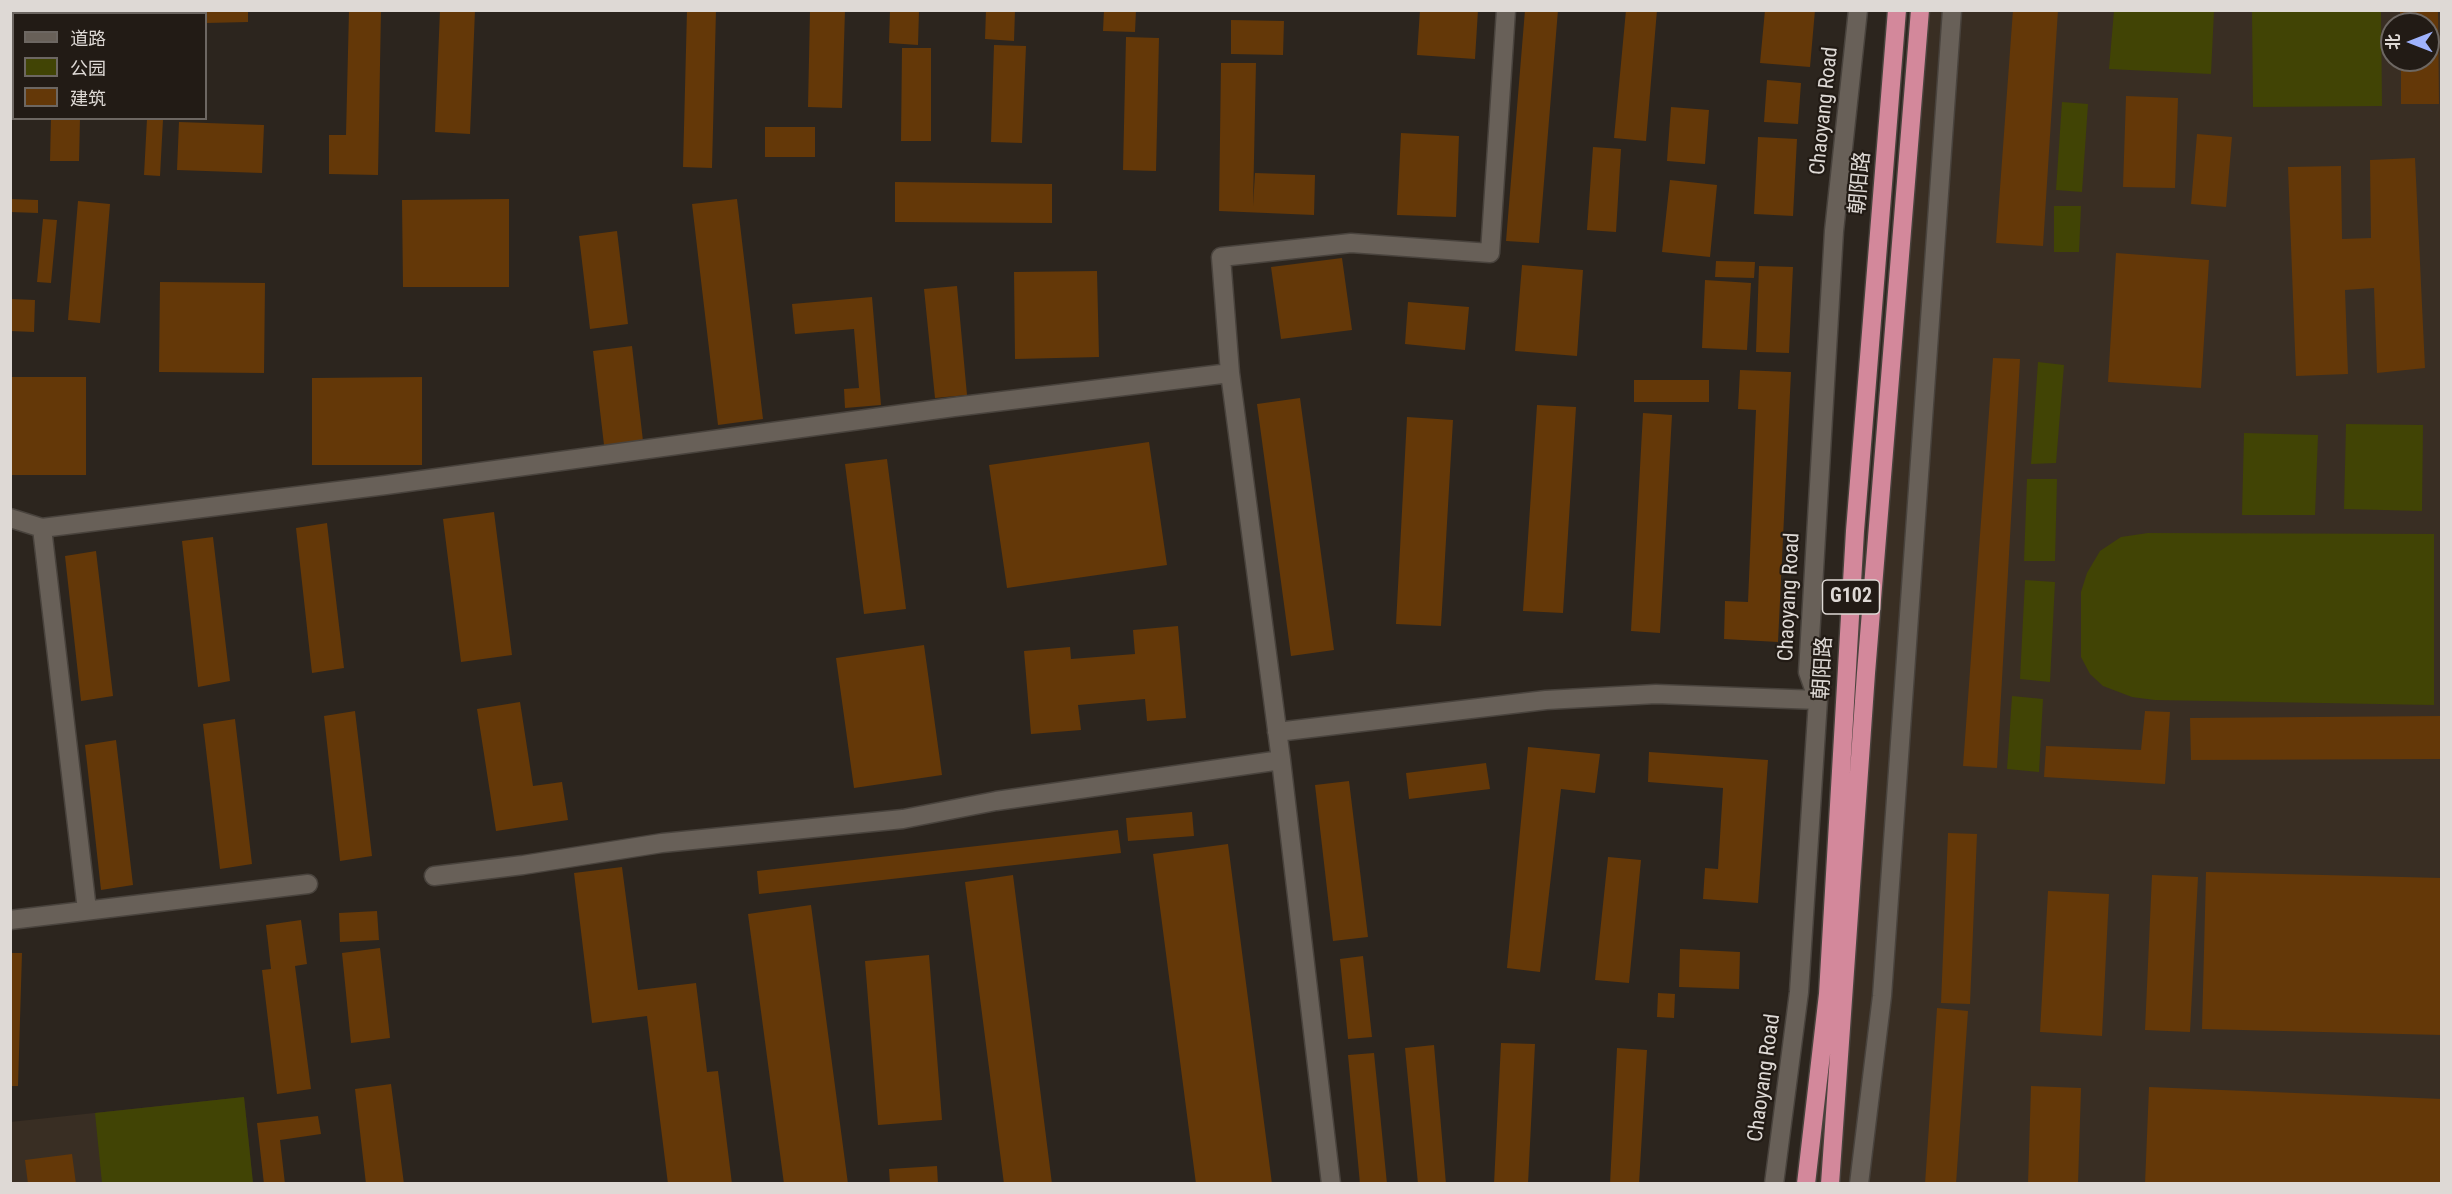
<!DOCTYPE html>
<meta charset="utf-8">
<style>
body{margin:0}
#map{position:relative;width:2452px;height:1194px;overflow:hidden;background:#2c251e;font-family:"Roboto Condensed","Noto Sans SC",sans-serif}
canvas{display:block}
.frame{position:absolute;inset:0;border:12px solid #ded9d5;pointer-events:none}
.legend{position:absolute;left:12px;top:12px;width:195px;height:108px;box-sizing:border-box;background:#221b15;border:2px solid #6d6762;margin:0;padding:8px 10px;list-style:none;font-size:18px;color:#ded9d5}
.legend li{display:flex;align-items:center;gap:12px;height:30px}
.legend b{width:30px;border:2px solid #6d6762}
.north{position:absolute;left:2380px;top:12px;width:60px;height:60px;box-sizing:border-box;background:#221b15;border:2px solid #6d6762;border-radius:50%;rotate:270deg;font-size:16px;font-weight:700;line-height:24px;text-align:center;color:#ded9d5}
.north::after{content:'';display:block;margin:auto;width:21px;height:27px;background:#9fb3fd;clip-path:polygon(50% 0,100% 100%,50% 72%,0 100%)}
</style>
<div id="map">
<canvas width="2452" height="1194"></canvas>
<div class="frame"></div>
<ul class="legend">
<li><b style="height:8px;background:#686058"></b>道路</li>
<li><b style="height:16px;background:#414405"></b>公园</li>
<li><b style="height:16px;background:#643808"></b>建筑</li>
</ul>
<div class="north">北</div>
</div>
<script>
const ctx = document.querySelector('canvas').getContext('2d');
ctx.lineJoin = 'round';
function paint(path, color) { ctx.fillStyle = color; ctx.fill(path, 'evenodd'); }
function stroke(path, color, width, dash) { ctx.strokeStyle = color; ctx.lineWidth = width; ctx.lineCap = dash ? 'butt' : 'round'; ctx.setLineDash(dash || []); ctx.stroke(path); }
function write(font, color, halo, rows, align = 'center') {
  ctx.font = font + ' "Roboto Condensed","Noto Sans SC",sans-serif'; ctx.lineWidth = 4.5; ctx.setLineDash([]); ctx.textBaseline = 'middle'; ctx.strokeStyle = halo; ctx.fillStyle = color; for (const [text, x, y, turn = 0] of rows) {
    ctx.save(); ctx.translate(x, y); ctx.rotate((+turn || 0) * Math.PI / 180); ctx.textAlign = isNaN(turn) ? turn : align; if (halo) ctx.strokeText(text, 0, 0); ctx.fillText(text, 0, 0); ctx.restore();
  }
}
paint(new Path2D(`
 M1916,11H2441V1183L1804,1184ZM2392,24H2428V60H2392Z
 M244,1097L253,1183H11L10,1122Z`), '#392e23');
paint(new Path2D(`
 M2114,11H2214L2211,74L2109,69Z
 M2252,11H2381L2382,106L2253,107Z
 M2062,102L2088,104L2082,192L2056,190Z
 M2054,206H2081L2079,252H2054Z
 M2038,362L2064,365L2056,463L2031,464Z
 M2346,424L2423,425L2422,511L2344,509Z
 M2244,433L2318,435L2315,515H2242Z
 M2027,479H2057L2055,561H2024Z
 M2148,533L2434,534V705L2155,700L2132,697L2103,686L2090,674L2081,657V592L2087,573L2100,551L2121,537Z
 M2025,580L2055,582L2050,682L2020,679Z
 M2012,696L2043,699L2039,772L2007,769Z
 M244,1097L253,1183H102L95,1113Z`), '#414405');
paint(new Path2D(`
 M54,10H82V14H54Z
 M151,10H248V22L206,23V14H151Z
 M349,10H381L378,175L329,174V135H346Z
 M440,10H475L470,134L435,132Z
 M687,10H716L712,168L683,167Z
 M810,10H845L842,108L808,107Z
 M890,10H919L918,45L889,43Z
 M986,10H1015L1014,41L985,39Z
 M1104,10H1136L1135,32L1103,31Z
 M1420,10H1478L1475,59L1417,55Z
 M1525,10H1558L1539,243L1506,241Z
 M1626,10H1657L1646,141L1614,138Z
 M1765,10H1815L1810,67L1760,63Z
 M2013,10H2058L2043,246L1996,243Z
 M2400,10H2438L2439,104H2401V60H2428V24H2400Z
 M1231,20L1284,21L1283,55L1231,54Z
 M1126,37L1159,38L1156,171L1123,170Z
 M994,45L1026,46L1022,143L991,142Z
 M902,48H931V141H901Z
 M1221,63H1256L1253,206L1255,173L1315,175L1314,215L1219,211Z
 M1767,80L1801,83L1798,124L1764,122Z
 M2126,96L2178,98L2175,188L2123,187Z
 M1671,107L1709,110L1705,164L1667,161Z
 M51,118H80L79,161H50Z
 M147,119L163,120L160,176L144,175Z
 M179,122L264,125L262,173L177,170Z
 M765,127H815V157H765Z
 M1401,133L1459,136L1456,217L1397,215Z
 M2197,134L2232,137L2226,207L2191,204Z
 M1758,137L1797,139L1793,216L1754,214Z
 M1593,147L1621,149L1616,232L1587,230Z
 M2415,158L2425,368L2377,373L2374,288L2345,290L2348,374L2296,376L2288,167L2341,166L2342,239L2371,238L2370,160Z
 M1670,180L1717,185L1710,257L1662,252Z
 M895,182L1052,184V223L895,222Z
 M10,199L38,200V213L10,212Z
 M509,199V287H403L402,200Z
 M737,199L763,419L718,425L692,204Z
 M78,201L110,204L100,323L68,320Z
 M43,219L57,220L51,283L37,282Z
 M617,231L628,324L590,329L579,236Z
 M2116,253L2209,260L2201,388L2108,382Z
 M1342,258L1352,330L1281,339L1271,267Z
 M1716,261L1755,262L1754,278L1715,277Z
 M1522,265L1583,270L1577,356L1515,351Z
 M1759,266L1793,267L1789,353L1756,352Z
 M1097,271L1099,357L1015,359L1014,272Z
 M1705,280L1751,283L1747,350L1702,348Z
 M160,282L265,283L264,373L159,372Z
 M957,286L967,395L935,398L924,289Z
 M872,297L881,405L845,408L844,389L859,388L854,329L795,334L792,304Z
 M10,299L35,300L34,332L10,331Z
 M1408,302L1469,307L1465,350L1405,344Z
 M632,346L643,441L604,445L593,351Z
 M1993,358L2020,359L1997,768L1963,766Z
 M1740,370L1791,372L1778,642L1724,639L1725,601L1748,602L1756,410L1738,409Z
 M10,377H86V475H10Z
 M422,377V465H312V378Z
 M1634,380H1709V402H1634Z
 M1300,398L1334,650L1291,656L1257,404Z
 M1537,405L1576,407L1563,613L1523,611Z
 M1643,413L1672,415L1660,633L1631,631Z
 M1407,417L1453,420L1441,626L1396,624Z
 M1149,442L1167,565L1007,588L989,465Z
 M887,459L906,609L864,614L845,464Z
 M494,512L512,655L461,662L443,519Z
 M327,523L344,668L312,673L296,528Z
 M213,537L230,681L198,687L182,541Z
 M96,551L113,696L81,701L65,556Z
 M1178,626L1186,718L1147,721L1145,699L1078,705L1081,730L1031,734L1024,651L1070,647L1071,659L1135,654L1133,630Z
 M924,645L942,775L854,788L836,658Z
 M520,702L533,786L562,782L568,820L496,831L477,709Z
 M355,711L372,856L340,861L324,716Z
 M2145,711L2170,712L2165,784L2044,777L2046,746L2141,750Z
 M2442,716V759L2191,760L2190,718Z
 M235,719L252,864L220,869L203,724Z
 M116,740L133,885L101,890L85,745Z
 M1528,747L1600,754L1595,793L1561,789L1540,972L1507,968Z
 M1649,752L1768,760L1758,903L1703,899L1705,868L1718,869L1723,788L1648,782Z
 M1486,763L1490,789L1409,799L1406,773Z
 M1349,781L1368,937L1333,941L1315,785Z
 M1192,812L1194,836L1128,841L1126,818Z
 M1118,830L1121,853L759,894L757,871Z
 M1948,833L1977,834L1970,1004L1941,1003Z
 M1228,844L1272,1184H1196L1153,854Z
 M1608,857L1641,860L1629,983L1595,980Z
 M622,867L638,990L696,983L707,1072L718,1071L732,1184H668L647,1016L592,1023L574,873Z
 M2206,872L2442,878V1035L2202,1029Z
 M1013,875L1052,1184H1004L965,882Z
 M2152,875L2198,877L2190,1032L2145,1030Z
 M2048,891L2109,894L2102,1036L2040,1032Z
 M811,905L848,1184H784L748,914Z
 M377,911L379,940L340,942L339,913Z
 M301,920L307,964L295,966L311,1089L277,1094L262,970L271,969L266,925Z
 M380,948L390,1038L351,1043L342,953Z
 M1680,949L1740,952L1739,989L1679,987Z
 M10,953H22L18,1086H10Z
 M929,955L942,1120L878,1125L865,961Z
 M1363,956L1372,1037L1348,1039L1340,959Z
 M1658,993L1675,994L1674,1018L1657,1017Z
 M1937,1008L1968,1011L1956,1184H1925Z
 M1501,1043L1535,1044L1528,1184H1494Z
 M1434,1045L1446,1184H1418L1405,1048Z
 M1617,1048L1647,1050L1639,1184H1610Z
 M1374,1053L1387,1184H1360L1348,1055Z
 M391,1084L404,1184H366L355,1089Z
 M2031,1086L2081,1088L2078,1184H2028Z
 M2149,1087L2442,1099V1184H2145Z
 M318,1116L321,1134L280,1140L285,1184H264L257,1123Z
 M72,1154L76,1184H28L25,1160Z
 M937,1166L938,1184H890L889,1169Z`), '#643808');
const minor = new Path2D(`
 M1230,373L1221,257L1351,243L1490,253L1506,10
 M10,518L42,528L386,485L954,407L1230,373L1281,760L1331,1184
 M42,528L87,910
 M1277,732L1546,700L1656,694L1818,700
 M434,876L523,865L662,843L903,819L996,801L1281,760
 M10,920L308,884
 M1774,1184L1799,992L1818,700L1808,672L1834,231L1858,10
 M1859,1184L1882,996L1952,10`);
const highway = new Path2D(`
 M1806,1184L1828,994L1855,531L1897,10
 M1830,1184L1866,673L1920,10`);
stroke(minor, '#49433d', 21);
stroke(highway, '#49433d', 21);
stroke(minor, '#686058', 18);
stroke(highway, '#d3889b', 18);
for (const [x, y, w] of [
 [1851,597,57]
]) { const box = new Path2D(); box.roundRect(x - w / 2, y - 17, w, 34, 4.5); ctx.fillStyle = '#221b15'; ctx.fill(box); stroke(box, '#ded9d5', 1.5); }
write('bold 20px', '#ded9d5', null, [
 ["G102",1851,597]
]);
write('21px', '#ded9d5', '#221b15', [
 ["Chaoyang Road",1825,111,-84],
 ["朝阳路",1861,183,-85],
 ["Chaoyang Road",1790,597,-87],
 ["朝阳路",1824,668,-87],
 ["Chaoyang Road",1765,1078,-82]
]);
</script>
